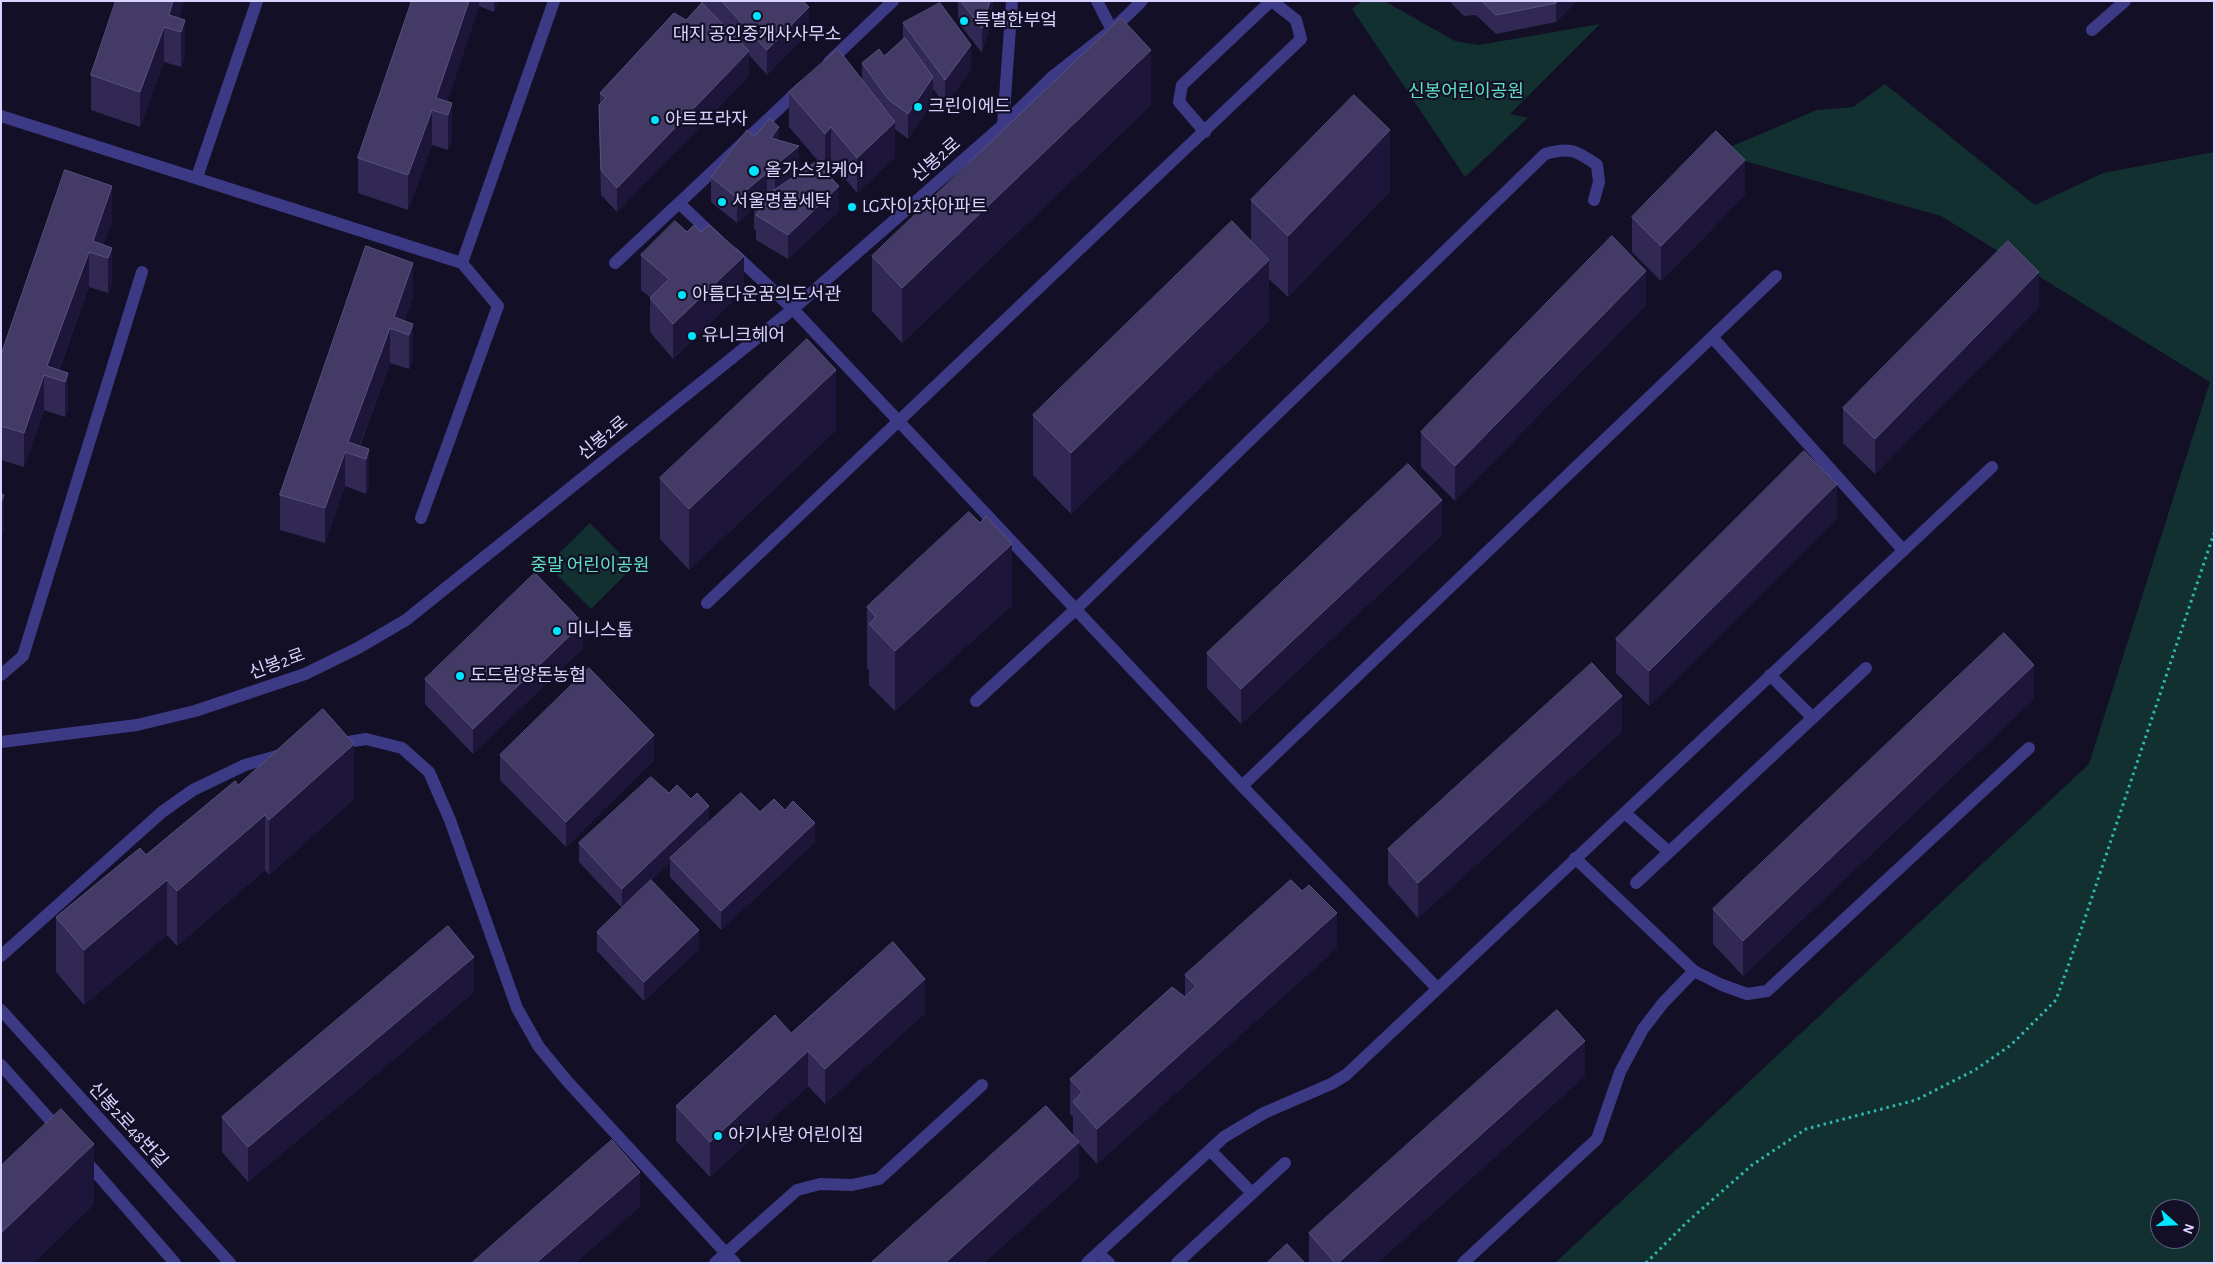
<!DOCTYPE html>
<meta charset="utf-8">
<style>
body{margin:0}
#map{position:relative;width:2215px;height:1264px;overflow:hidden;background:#130f26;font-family:"Alegreya Sans",sans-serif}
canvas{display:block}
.frame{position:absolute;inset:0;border:2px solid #d9d4ff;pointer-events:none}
.north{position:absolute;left:2150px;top:1199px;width:50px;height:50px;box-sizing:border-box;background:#130f26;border:1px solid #625e7d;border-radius:50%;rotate:110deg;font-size:14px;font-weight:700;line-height:20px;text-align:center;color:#d9d4ff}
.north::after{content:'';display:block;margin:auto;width:18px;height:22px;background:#00e5ff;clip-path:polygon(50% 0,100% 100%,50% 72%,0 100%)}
</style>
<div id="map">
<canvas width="2215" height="1264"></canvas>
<div class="frame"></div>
<div class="north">N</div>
</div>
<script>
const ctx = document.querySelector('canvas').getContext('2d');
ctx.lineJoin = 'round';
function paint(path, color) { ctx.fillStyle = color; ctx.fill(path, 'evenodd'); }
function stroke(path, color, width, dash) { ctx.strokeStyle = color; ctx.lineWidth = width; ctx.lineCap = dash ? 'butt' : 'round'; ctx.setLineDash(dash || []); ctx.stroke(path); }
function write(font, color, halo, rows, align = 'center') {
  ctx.font = font + ' "Alegreya Sans","Noto Sans KR",sans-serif'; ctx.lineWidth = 4.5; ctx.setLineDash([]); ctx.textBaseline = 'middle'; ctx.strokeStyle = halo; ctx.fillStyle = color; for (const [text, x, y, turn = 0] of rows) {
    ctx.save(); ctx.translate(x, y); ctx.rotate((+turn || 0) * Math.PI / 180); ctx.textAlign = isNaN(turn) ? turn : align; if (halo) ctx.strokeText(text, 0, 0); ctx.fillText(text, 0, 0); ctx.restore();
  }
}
paint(new Path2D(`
 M1362,1H1384L1455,41L1479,45L1600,24L1510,114L1528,118L1465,177L1352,9Z
 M1885,84L2035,205L2103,173L2214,152V1263H1555L2089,764L2210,382L1941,216L1741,160L1730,147L1817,110L1853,107ZM2160,1209H2190V1239H2160Z
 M590,523L633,567L591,609L547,565Z`), '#12302f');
stroke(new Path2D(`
 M1646,1263L1686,1223L1752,1165L1806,1129L1916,1100L1975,1070L2011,1045L2056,1000L2082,927L2214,533`), '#2fb8b0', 3, [2.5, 4]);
stroke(new Path2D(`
 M829,62L893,1
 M1,116L462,263
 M1205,132L1179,102L1182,85L1271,1
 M197,177L257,1
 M718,240L679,203L801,88
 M733,253L793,309L1242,786L1437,988
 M615,263L679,203
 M1712,337L1903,550
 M421,518L498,306L462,263L554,1
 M707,603L1301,39L1296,20L1272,1
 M1,675L23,656L142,272
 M1770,675L1813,718
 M976,701L1076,609L1545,154C1570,147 1576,150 1597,165L1599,182L1594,200
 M336,744L366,739L402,748L429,772L450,820L517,1008L539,1047L568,1082L735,1263
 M1242,786L1776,276
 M1625,813L1669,852
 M1575,858L1694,971L1722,985L1747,994L1767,991L2029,748
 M1636,883L1866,668
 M1,956L162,812L193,790L245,765L284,754
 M1,1010L230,1263
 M1,1065L60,1131
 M1210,1150L1252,1193
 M85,1160L175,1263
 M1098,1253L1109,1263
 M715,1263L797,1190L820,1184L852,1185L879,1179L982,1085
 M1087,1263L1224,1137L1264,1113L1331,1084L1346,1075L1992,467
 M1177,1263L1285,1163
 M1463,1263L1597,1139L1620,1072L1643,1029L1663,1003L1694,971`), '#3d3a85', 12);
stroke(new Path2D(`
 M2092,30L2125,1`), '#3d3a85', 12);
stroke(new Path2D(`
 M1097,1L1112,30
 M1003,125L1012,1
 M1,742L137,725L195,711L305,674L358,648L406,620L793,309L1003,125L1052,77L1112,30L1142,1`), '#3d3a85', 12);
paint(new Path2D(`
 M116,1L180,18L185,55L181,67L164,62L140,127L91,110V75Z
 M412,1H498L494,12L479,6L447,102L452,138L448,150L432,145L408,210L358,193V158Z
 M701,1H803L809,32L767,75L749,55V76L617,212L601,195L599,130V105L600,104V93L686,20L701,4Z
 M958,1H993V15L982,53L958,22Z
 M1451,1H1577L1556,22L1496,34L1476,15L1464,16L1451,3Z
 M903,23L971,70L945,105L933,89V101L908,139L895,129V157L857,193L831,162L825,169L789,127V92L862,79V63L884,56L903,39Z
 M1151,105L902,343L872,311V256Z
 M754,136L779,140L799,171L782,185L839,211L788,259L756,240V230L754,229V208L737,223L711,202V177Z
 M1390,191L1288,297L1269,279V321L1071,514L1033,475V415L1251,242V200Z
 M1745,195L1661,281L1632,252V217Z
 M112,221L103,245L112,248V283L108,293L89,287L59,370L68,373V408L65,417L44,410L24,467L1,460V355Z
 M366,246L413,298L404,321L413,324V359L409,369L390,363L360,446L369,449V484L366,494L345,486L325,543L280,530V495Z
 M641,255L744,290L673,359L650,332V297L641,290Z
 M1646,305L1455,501L1421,467V432Z
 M2039,307L1875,474L1843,443V408Z
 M836,430L689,570L660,539V478Z
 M1837,518L1649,706L1616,673V639Z
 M1442,535L1241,724L1207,688V653Z
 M1012,605L895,711L869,685V670L867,668V607Z
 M583,648L473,754L425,704V679Z
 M2034,699L1743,976L1713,944V909Z
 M1622,731L1418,918L1388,884V849Z
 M500,755L654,760L566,847L500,780Z
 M238,785L354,799L269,875L265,870L177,946L167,935L84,1005L56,972V917L146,855Z
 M669,793L709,822L760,812L815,842L721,930L670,877V862L622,908L579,862V843Z
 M597,932L699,949L644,1001L597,951Z
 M1337,948L1097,1164L1079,1144V1177L984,1263H871L1073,1136V1117L1070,1114V1079L1185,997V975Z
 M474,992L248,1182L222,1152V1117Z
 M925,1013L825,1104L808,1086L710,1177L676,1141V1106L791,1033Z
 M1585,1076L1377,1263H1309V1233Z`), '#312854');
paint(new Path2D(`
 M173,1H185L175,30L169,15Z
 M469,1H479V6L443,114L436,98Z
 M494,1H498L494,12Z
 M990,1H993V15L982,53V28Z
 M1557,1H1577L1556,22V3Z
 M809,7V32L767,75V50Z
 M185,20V55L181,67V32Z
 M164,27V62L140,127V92Z
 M971,45V70L945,105V80Z
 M1151,50V105L902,343V288Z
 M749,51V76L617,212V188Z
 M933,77V101L908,139V114Z
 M452,103V138L448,150V115Z
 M432,110V145L408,210V175Z
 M895,122V157L857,193V158Z
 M779,127V152L771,138Z
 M831,127V162L825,169V134Z
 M1390,130V191L1288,297V236Z
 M799,146V171L782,185V195L775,203V178L776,165Z
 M1745,160V195L1661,281V246Z
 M767,173V198L754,204V208L737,223V198Z
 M112,186V221L100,256L93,241Z
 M839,186V211L788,259V235Z
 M112,248V283L108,293V258Z
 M89,252V287L55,379L47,366Z
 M744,256V290L673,359V324Z
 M1269,260V321L1071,514V453Z
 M413,263V298L401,332L394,317Z
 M1646,271V305L1455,501V466Z
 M2039,272V307L1875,474V439Z
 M413,324V359L409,369V335Z
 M390,328V363L356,455L348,442Z
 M836,370V430L689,570V509Z
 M68,373V408L65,417V382Z
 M44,375V410L24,467V433Z
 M369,449V484L366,494V459Z
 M345,452V486L325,543V508Z
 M1837,484V518L1649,706V671Z
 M4,495V530L1,537V503Z
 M1442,500V535L1241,724V689Z
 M1012,544V605L895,711V651Z
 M583,623V648L473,754V729Z
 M2034,665V699L1743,976V941Z
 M1622,696V731L1418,918V883Z
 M654,735V760L566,847V822Z
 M354,744V799L269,875V820Z
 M709,806V825L670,858V862L622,908V889Z
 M265,815V870L177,946V891Z
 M815,823V842L721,930V911Z
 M167,880V935L84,1005V950Z
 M1337,913V948L1097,1164V1129Z
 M699,930V949L644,1001V982Z
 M474,957V992L248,1182V1147Z
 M925,979V1013L825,1104V1069Z
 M1585,1041V1076L1377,1263H1338Z
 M808,1051V1086L710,1177V1142Z
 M1079,1142V1177L984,1263H945Z
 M94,1144V1205L34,1263H1V1233Z
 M640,1172V1207L576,1263H536Z`), '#1d163a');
const building = new Path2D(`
 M116,1H173L169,15L185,20L181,32L164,27L140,92L91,75Z
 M412,1H469L436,98L452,103L448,115L432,110L408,175L358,158Z
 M722,1H803L809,7L767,50Z
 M961,1H990L982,28Z
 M1482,1H1557L1556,3L1496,15Z
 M702,3L749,51L617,188L601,170L599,105L606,98L600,93L674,13L686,20Z
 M940,3L971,45L945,80L903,23Z
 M1121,18L1151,50L902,288L872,256Z
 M905,38L933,77L908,114L888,99L862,63L879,49L884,56Z
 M838,49L895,122L857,158L831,127L825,134L789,92Z
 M1354,95L1390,130L1288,236L1251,200Z
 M770,119L779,127L771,138L799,146L776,165L782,170L775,178L767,173L737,198L711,177L747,130L754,136Z
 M1716,131L1745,160L1661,246L1632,217Z
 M816,162L839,186L788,235L756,215L761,208L754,204Z
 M65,170L112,186L93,241L112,248L108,258L89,252L47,366L68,373L65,382L44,375L24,433L1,426V355Z
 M675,221L687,232L694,225L701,232L709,225L744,256L673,324L650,298L669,279L641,255Z
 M1232,221L1269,260L1071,453L1033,415Z
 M1612,236L1646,271L1455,466L1421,432Z
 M2008,241L2039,272L1875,439L1843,408Z
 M366,246L413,263L394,317L413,324L409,335L390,328L348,442L369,449L366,459L345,452L325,508L280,495Z
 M807,339L836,370L689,509L660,478Z
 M1804,451L1837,484L1649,671L1616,639Z
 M1408,464L1442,500L1241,689L1207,653Z
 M1,494L4,495L1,503Z
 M969,512L980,523L986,516L1012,544L895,651L869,624L876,617L867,607Z
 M535,573L583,623L473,729L425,679Z
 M2004,633L2034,665L1743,941L1713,909Z
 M1592,663L1622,696L1418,883L1388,849Z
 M589,668L654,735L566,822L500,755Z
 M323,709L354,744L269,820L265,815L177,891L167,880L84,950L56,917L140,848L146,855L235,781L238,785Z
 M651,777L669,793L677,785L691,799L697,793L709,806L622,889L579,843Z
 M741,793L760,812L774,799L785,810L793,801L815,823L721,911L670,858Z
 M651,880L699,930L644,982L597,932Z
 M1291,880L1302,891L1309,885L1337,913L1097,1129L1073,1102L1082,1092L1070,1079L1172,987L1185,997L1196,986L1185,975Z
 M448,926L474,957L248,1147L222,1117Z
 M893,942L925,979L825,1069L808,1051L710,1142L676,1106L775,1015L791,1033Z
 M1557,1010L1585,1041L1338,1263H1335L1309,1233Z
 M1046,1106L1079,1142L945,1263H871Z
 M61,1109L94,1144L1,1233V1166Z
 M612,1140L640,1172L536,1263H472Z
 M1287,1244L1305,1263H1267Z`);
paint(building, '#433a66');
stroke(building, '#5a527e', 1);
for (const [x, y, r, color] of [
 [757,16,5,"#00e5ff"],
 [964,21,5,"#00e5ff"],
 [918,107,5,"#00e5ff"],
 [655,120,5,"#00e5ff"],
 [754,171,6,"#00e5ff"],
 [722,202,5,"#00e5ff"],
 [852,207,5,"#00e5ff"],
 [682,295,5,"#00e5ff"],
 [692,336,5,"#00e5ff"],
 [557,631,5,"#00e5ff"],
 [460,676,5,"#00e5ff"],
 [718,1136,5,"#00e5ff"]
]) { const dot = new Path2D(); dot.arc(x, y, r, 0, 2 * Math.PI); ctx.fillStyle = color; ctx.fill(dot); stroke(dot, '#130f26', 2); }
write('18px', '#d9d4ff', '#130f26', [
 ["특별한부엌",974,21],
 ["대지 공인중개사사무소",757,35,"center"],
 ["크린이에드",928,107],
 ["아트프라자",665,120],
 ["올가스킨케어",765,171],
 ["서울명품세탁",732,202],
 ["LG자이2차아파트",862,207],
 ["아름다운꿈의도서관",692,295],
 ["유니크헤어",702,336],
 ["미니스톱",567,631],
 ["도드람양돈농협",470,676],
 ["아기사랑 어린이집",728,1136]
], 'left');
write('18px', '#5fe0c0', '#130f26', [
 ["신봉어린이공원",1466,92],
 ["중말 어린이공원",590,566]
]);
write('18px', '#d9d4ff', '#130f26', [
 ["신봉2로",936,160,-41],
 ["신봉2로",603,438,-39],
 ["신봉2로",277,664,-20],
 ["신봉2로48번길",128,1125,48]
]);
</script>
